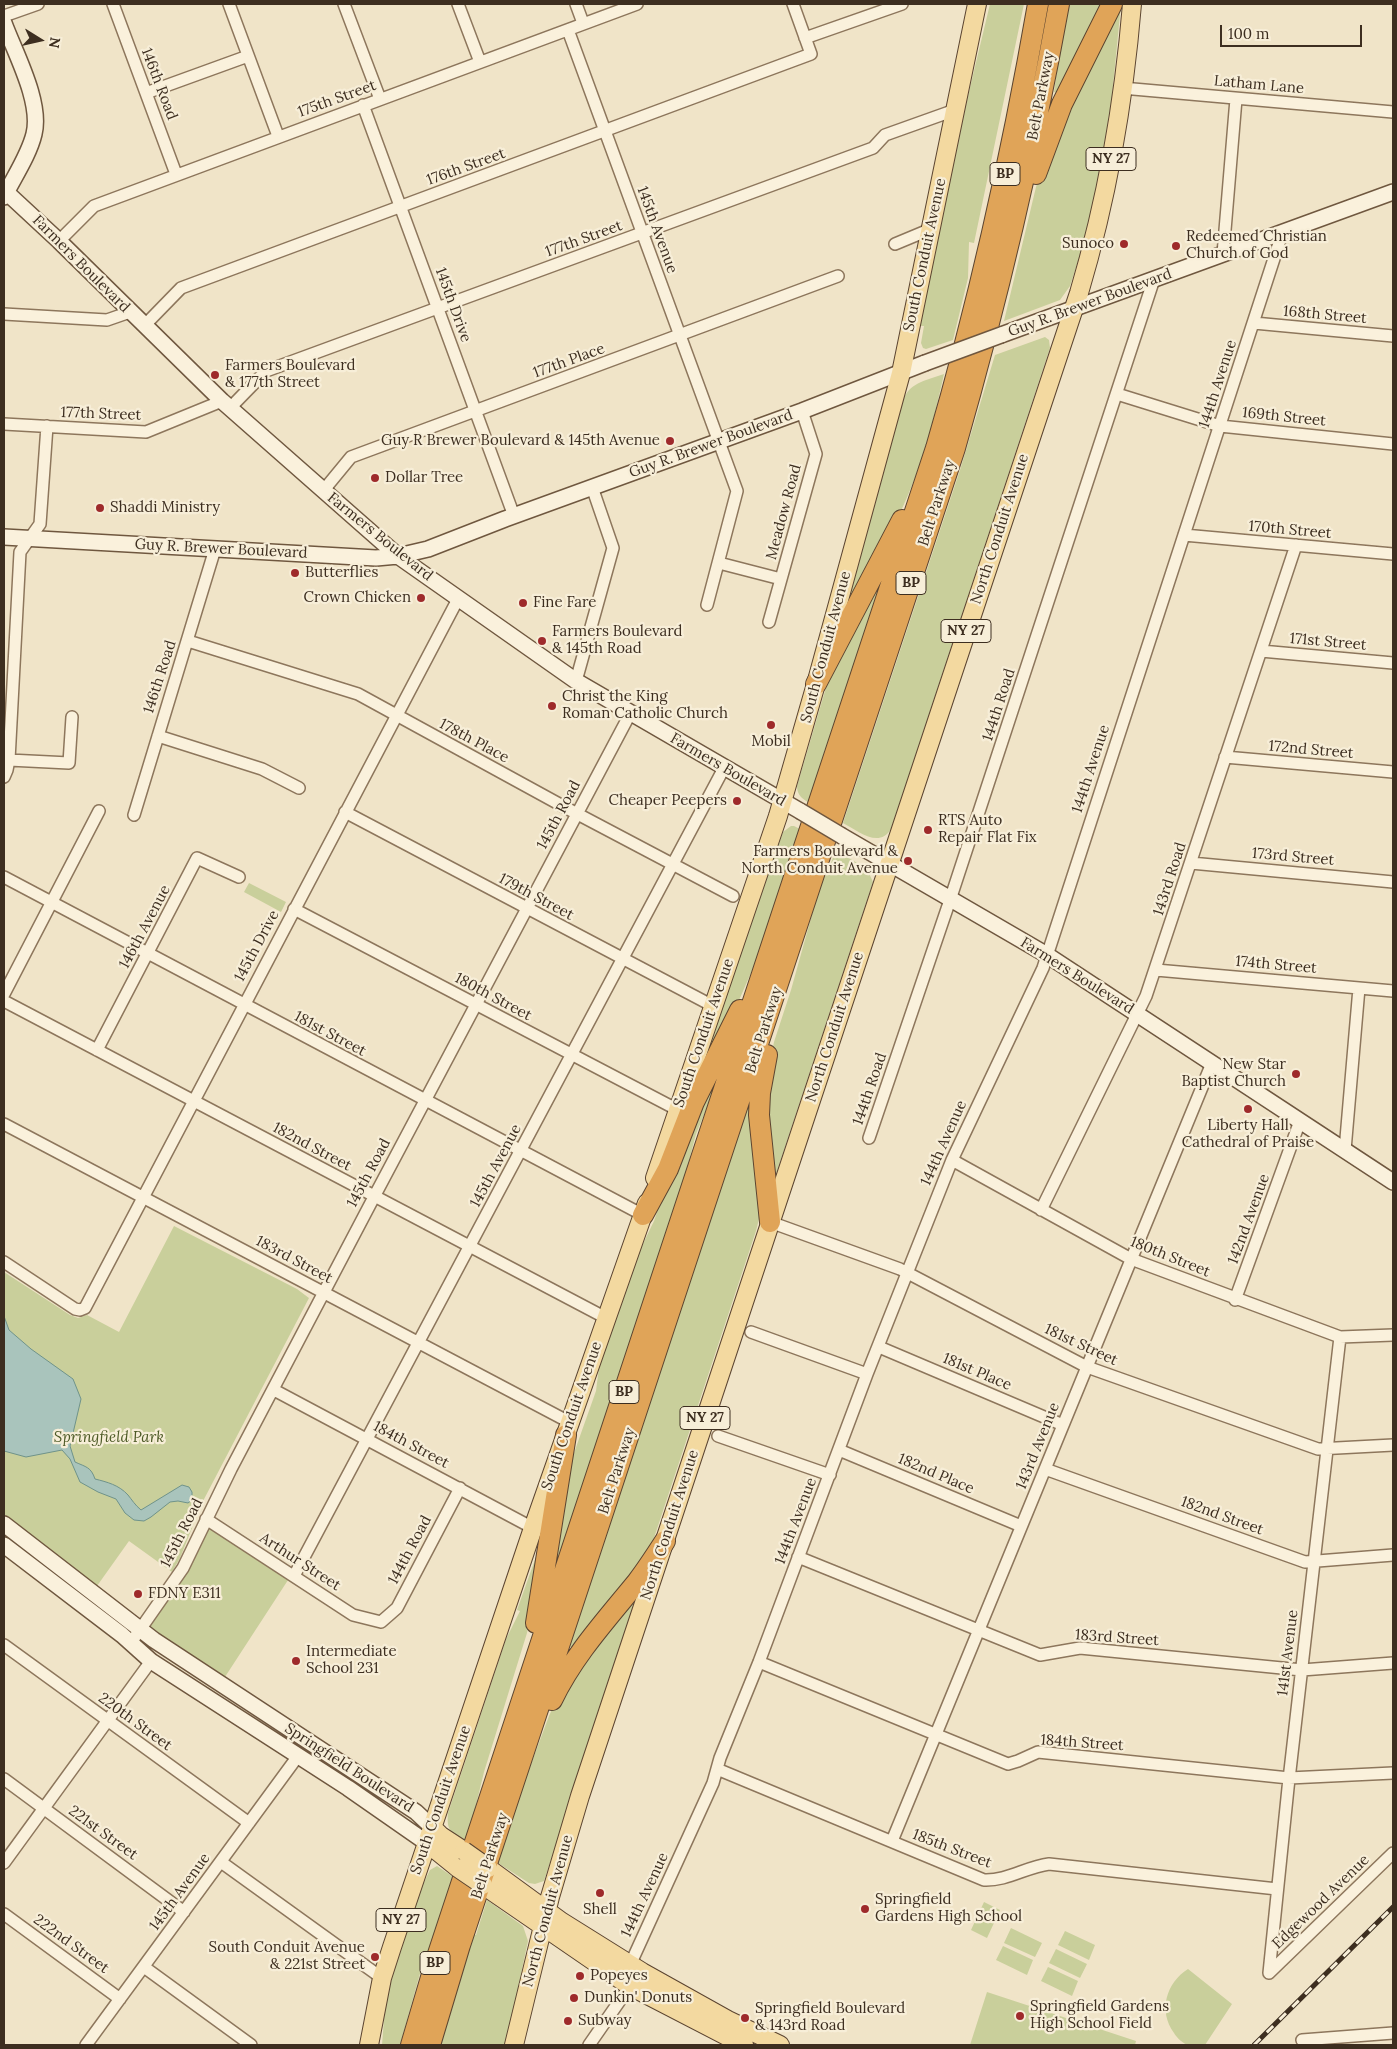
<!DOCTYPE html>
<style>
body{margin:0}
#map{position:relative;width:1397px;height:2049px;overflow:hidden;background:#f0e4c8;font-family:Lora,serif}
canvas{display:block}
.frame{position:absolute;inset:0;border:5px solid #3d2e20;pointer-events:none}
.north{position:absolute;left:15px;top:15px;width:50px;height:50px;-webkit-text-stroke:4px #f7eed8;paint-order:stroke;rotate:100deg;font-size:14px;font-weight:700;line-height:20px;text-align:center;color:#3d2e20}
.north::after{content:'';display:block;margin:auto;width:18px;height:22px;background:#3d2e20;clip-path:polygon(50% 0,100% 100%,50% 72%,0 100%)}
.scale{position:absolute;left:1220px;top:25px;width:142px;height:22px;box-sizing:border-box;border:2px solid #3d2e20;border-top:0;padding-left:6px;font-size:15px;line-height:18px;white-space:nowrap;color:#3d2e20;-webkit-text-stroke:4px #f7eed8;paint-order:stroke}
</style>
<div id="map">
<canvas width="1397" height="2049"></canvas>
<div class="frame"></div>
<div class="north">N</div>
<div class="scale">100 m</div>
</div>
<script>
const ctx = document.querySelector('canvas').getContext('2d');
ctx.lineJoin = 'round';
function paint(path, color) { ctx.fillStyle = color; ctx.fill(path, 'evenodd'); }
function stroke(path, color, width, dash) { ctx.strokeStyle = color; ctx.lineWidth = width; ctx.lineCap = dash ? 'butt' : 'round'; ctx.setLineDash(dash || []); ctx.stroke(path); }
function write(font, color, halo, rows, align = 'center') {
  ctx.font = font + ' Lora,serif'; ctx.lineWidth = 4.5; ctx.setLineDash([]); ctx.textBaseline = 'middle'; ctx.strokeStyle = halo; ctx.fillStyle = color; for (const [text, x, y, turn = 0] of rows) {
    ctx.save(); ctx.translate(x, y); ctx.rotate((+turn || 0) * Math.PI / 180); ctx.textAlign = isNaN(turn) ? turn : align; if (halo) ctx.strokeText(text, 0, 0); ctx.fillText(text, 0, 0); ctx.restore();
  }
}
paint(new Path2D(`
 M990,4H1024L974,243L969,242L968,278L953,340L926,349L923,348L921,343L924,326H920L967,100Z
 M1066,4H1107L1061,94L1054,92Z
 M1121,4L1112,97L1098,182L1081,252L1070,286L1060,300L1004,321L1036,187L1070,94Z
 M1045,337L1049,340L1050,348L891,829C879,849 858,831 843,823L960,470L995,355Z
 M944,374C933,424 919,477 895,523C882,549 865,574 849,599L904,398C911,382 928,380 944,374Z
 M885,577L828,750L825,749L811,804C803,799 797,796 797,786L830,674L879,578Z
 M791,826H794L802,830L757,959L733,1014L696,1083L783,832Z
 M836,850L867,869L873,882L776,1174L769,1172L766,1078L774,1042L791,990L823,875L826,876Z
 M249,883L286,902L281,912L244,892Z
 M723,1069L696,1134L681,1191L552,1586L569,1467L596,1391L599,1367L639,1252L654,1221L677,1154L700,1101Z
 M754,1082L762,1207L756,1231L649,1553L574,1648L568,1646Z
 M174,1226L297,1289L309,1298L202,1503L180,1558L172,1572L129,1541L97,1586L4,1517V1272L70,1315L78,1318L87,1315L119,1332Z
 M209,1527L290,1577L223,1680L148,1629L189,1568Z
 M538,1551L542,1552L527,1633L484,1772L467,1842C452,1832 446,1832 448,1813L506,1639L520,1611L517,1610Z
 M636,1598L544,1881L535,1884L529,1883L498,1863L510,1820L549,1716L564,1683Z
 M437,1866L455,1878L421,1970L400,2045H382L385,2006L396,1962L423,1884L430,1870Z
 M487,1900L523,1926L528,1941L506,2045H438L472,1934L476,1935Z
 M984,1902L1000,1910L987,1938L971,1930Z
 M1011,1928L1042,1943L1035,1957L1004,1943Z
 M1065,1931L1095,1945L1089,1960L1058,1945Z
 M1003,1946L1033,1960L1027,1975L996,1960Z
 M1056,1949L1087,1964L1080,1978L1049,1963Z
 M1048,1967L1078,1981L1072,1996L1041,1981Z
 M1188,1969L1232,2004L1205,2045C1200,2045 1194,2046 1189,2045C1183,2044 1177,2038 1174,2033C1158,2011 1166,1983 1188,1969Z
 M987,1992L1136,2041L1135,2045H970Z`), '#c9cf9b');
const water = new Path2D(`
 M4,1316L9,1330L31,1349L73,1379L81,1399L70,1446L75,1462C86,1467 91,1467 95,1479C107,1482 119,1485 128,1495C132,1500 135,1505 141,1510L182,1485L189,1487L192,1492V1500L188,1503L178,1501L170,1502L151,1517L144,1521L134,1520L125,1513L116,1499L98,1492L80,1482L70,1459L62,1450L26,1457L4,1451Z`);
paint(water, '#a9c4bc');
stroke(water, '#6f938a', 1);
const street = new Path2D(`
 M113,4L176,174
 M229,4L278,136
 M344,4L380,99
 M458,4L480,62
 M576,4L583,23
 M4,16L38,4
 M568,30L737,491L707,605
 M805,38L902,4
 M1122,88L1393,112
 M146,93L248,56
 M363,105L514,516
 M59,241L94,206L637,4
 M895,244L931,229
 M1223,254L1236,99
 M4,314L107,320L130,312
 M1254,323L1393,336
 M144,326L181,288L811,54L793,4
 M1117,394L1220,426L1393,444
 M230,408L266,371L873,148L885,135L955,110
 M4,424L146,432L222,401
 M323,491L351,457L838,276
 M1184,535L1393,554
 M719,563L781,579
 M769,622L816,454L802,411
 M188,641L358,694L570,810L733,896
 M1261,651L1393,663
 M576,681L613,548L592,487
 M158,736L262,769L299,788
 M1225,757L1393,772
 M9,760L69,763L72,717
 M4,777L7,770L9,760L20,552L40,524L47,426
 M345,812L713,1006
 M134,815L215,549
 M1191,863L1393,882
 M4,877L643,1215
 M294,909L678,1110
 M1156,970L1393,991
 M4,994L99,811
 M4,1001L606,1318
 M97,1050L197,858L239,877
 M4,1124L571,1423
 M869,1138L950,900L1154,279
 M1345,1150L1359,988
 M952,1160L1131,1259L1340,1337L1393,1335
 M1041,1210L1146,996L1296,545
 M770,1222L900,1269L1087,1367L1318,1449L1393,1445
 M4,1262L75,1309L80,1310L85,1308L458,599
 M1235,1300L1300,1121
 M751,1332L867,1374
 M879,1347L1063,1425
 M274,1390L533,1528
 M718,1436L830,1475
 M839,1450L1021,1526
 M1045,1469L1305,1562L1393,1555
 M206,1519L353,1615L381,1622L397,1608L460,1488
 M798,1557L1040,1655L1080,1648L1302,1670L1393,1663
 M294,1576L724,768
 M130,1644L183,1568L231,1469L374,1197L630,714
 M4,1645L249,1823
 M759,1662L1008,1764L1018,1761L1038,1752L1289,1778L1393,1773
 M717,1769L984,1880C1007,1881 1026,1867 1049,1864L1277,1889
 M4,1779L184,1912
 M892,1841L1212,1063
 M221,1862L382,1978
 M4,1863L151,1661
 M4,1914L120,1999
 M144,1967L251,2045
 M1269,1973L1288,1788L1340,1337
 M1269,1973L1393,1853
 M1302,2040L1393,2033
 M86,2045L298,1756
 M589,2045L630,1986V1965L713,1783L720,1758L759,1662L867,1374L952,1160L1043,968L1282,234`);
const secondary = new Path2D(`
 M4,23C15,53 42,102 34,134C29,155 14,177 4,197
 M4,190L59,241L222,401L398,556L576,681L800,811
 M1001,335L1393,192
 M4,537L376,558L398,556L428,549L505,519L802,411L925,363
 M842,836L1047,955L1393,1182
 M4,1524L154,1640L416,1812L432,1827
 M4,1545L122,1635L151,1661L348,1788L427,1843`);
const primary = new Path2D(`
 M655,1178L778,816L816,684L901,373L977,4
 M432,1827L441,1836L464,1851
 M427,1843L458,1868
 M488,1868L562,1922L642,1972L728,2020L780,2045
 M483,1885L630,1986L744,2045
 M369,2045L382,1978L392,1947L533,1528L647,1203
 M514,2045L550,1897L580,1796L1079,293C1107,199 1124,101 1132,4`);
const highway = new Path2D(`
 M1036,174L1062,104L1112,4
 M816,684L902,520
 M767,1055L760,1093L759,1115L770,1222
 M643,1215L668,1169L694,1102L740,1010
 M536,1623L566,1435
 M552,1700C573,1656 606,1620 637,1582C647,1569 656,1555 665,1541
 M411,2045L437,1957L936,448C979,302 1012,153 1038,4
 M430,2045L460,1945L955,448C997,302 1032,153 1059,4`);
stroke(street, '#8d765c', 14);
stroke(secondary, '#6f573f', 18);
stroke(primary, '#5b4430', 20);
stroke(highway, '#5b4430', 22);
stroke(street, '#faf1dc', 11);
stroke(secondary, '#faf1dc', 15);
stroke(primary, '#f3d9a0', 18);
stroke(highway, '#e0a458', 20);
const rail = new Path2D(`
 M1254,2045L1393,1907`);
stroke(rail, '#3d2e20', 5);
stroke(rail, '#f7eed8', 3, [9]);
const secondaryBridge = new Path2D(`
 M925,363L1001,335
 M800,811L842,836`);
const primaryBridge = new Path2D(`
 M464,1851L488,1868
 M458,1868L483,1885`);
stroke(secondaryBridge, '#6f573f', 18, []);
stroke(primaryBridge, '#5b4430', 20, []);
stroke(secondaryBridge, '#faf1dc', 15);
stroke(primaryBridge, '#f3d9a0', 18);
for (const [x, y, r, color] of [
 [1124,244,5,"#9e2a2b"],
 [1176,246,5,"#9e2a2b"],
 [215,375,5,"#9e2a2b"],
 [670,441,5,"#9e2a2b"],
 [375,478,5,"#9e2a2b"],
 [100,508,5,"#9e2a2b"],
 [295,573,5,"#9e2a2b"],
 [421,598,5,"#9e2a2b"],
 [523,603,5,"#9e2a2b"],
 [542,641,5,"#9e2a2b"],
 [552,706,5,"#9e2a2b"],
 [771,725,5,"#9e2a2b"],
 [737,801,5,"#9e2a2b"],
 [928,830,5,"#9e2a2b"],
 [908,861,5,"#9e2a2b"],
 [1296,1074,5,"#9e2a2b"],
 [1248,1109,5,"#9e2a2b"],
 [138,1594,5,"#9e2a2b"],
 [296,1661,5,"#9e2a2b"],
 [600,1893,5,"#9e2a2b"],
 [865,1909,5,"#9e2a2b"],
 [375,1957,5,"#9e2a2b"],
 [580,1976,5,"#9e2a2b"],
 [574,1998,5,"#9e2a2b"],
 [1020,2016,5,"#9e2a2b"],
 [745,2018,5,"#9e2a2b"],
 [568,2021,5,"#9e2a2b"]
]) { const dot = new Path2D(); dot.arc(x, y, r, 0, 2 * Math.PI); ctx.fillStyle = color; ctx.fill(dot); stroke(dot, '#f7eed8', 2); }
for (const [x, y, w] of [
 [1111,159,50],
 [1005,174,30],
 [911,583,30],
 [966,631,50],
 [624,1392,30],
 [705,1418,50],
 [401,1920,50],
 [435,1963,30]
]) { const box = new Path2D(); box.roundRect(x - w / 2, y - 11.5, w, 23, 4); ctx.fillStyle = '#f7eed8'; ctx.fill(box); stroke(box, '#3d2e20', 1); }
write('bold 14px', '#3d2e20', null, [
 ["NY 27",1111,159],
 ["BP",1005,174],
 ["BP",911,583],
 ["NY 27",966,631],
 ["BP",624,1392],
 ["NY 27",705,1418],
 ["NY 27",401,1920],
 ["BP",435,1963]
]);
write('15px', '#3d2e20', '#f7eed8', [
 ["146th Road",159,84,69],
 ["Latham Lane",1259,85,5],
 ["Belt Parkway",1041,96,-79],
 ["175th Street",337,99,-20],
 ["176th Street",466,167,-20],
 ["145th Avenue",657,230,70],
 ["177th Street",584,239,-20],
 ["South Conduit Avenue",925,255,-78],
 ["Farmers Boulevard",81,264,45],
 ["Guy R. Brewer Boulevard",1090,303,-20],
 ["145th Drive",453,305,70],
 ["168th Street",1325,315,5],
 ["177th Place",569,361,-20],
 ["144th Avenue",1218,384,-72],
 ["177th Street",101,414,2],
 ["169th Street",1284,417,6],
 ["Guy R. Brewer Boulevard",711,444,-20],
 ["Belt Parkway",937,503,-72],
 ["Meadow Road",784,512,-75],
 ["North Conduit Avenue",1000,529,-72],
 ["170th Street",1290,530,5],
 ["Farmers Boulevard",380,537,39],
 ["Guy R. Brewer Boulevard",221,549,3],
 ["171st Street",1328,642,5],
 ["South Conduit Avenue",826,647,-75],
 ["146th Road",160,677,-72],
 ["144th Road",999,705,-72],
 ["178th Place",474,741,28],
 ["172nd Street",1311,750,5],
 ["144th Avenue",1091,769,-72],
 ["Farmers Boulevard",728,770,30],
 ["145th Road",559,815,-62],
 ["173rd Street",1293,857,5],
 ["143rd Road",1170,879,-72],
 ["179th Street",536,897,28],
 ["146th Avenue",145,927,-62],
 ["145th Drive",257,946,-62],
 ["174th Street",1276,965,5],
 ["Farmers Boulevard",1077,976,32],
 ["180th Street",493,997,28],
 ["North Conduit Avenue",835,1027,-72],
 ["Belt Parkway",764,1030,-72],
 ["South Conduit Avenue",704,1033,-71],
 ["181st Street",330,1034,28],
 ["144th Road",870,1089,-71],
 ["144th Avenue",944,1143,-66],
 ["182nd Street",312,1147,28],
 ["145th Avenue",496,1166,-62],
 ["145th Road",369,1173,-62],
 ["142nd Avenue",1249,1219,-70],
 ["180th Street",1170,1257,22],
 ["183rd Street",294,1260,28],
 ["181st Street",1081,1345,25],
 ["181st Place",977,1372,23],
 ["South Conduit Avenue",572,1416,-71],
 ["184th Street",411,1445,28],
 ["143rd Avenue",1038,1446,-68],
 ["Belt Parkway",617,1471,-72],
 ["182nd Place",936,1474,23],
 ["182nd Street",1222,1516,20],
 ["144th Avenue",796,1521,-69],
 ["North Conduit Avenue",670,1525,-72],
 ["145th Road",182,1533,-63],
 ["144th Road",410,1550,-62],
 ["Arthur Street",300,1562,33],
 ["183rd Street",1117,1638,4],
 ["141st Avenue",1288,1653,-83],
 ["220th Street",135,1722,36],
 ["184th Street",1082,1743,4],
 ["Springfield Boulevard",349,1768,33],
 ["South Conduit Avenue",441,1800,-71],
 ["221st Street",103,1833,36],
 ["185th Street",952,1849,21],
 ["Belt Parkway",490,1856,-72],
 ["145th Avenue",180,1892,-54],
 ["144th Avenue",645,1895,-65],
 ["Edgewood Avenue",1321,1902,-44],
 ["North Conduit Avenue",548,1911,-75],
 ["222nd Street",71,1944,36]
]);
write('15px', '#3d2e20', '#f7eed8', [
 ["Redeemed Christian",1186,237],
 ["Church of God",1186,254],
 ["Sunoco",1114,244,"right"],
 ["Farmers Boulevard",225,366],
 ["& 177th Street",225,383],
 ["Guy R Brewer Boulevard & 145th Avenue",660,441,"right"],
 ["Dollar Tree",385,478],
 ["Shaddi Ministry",110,508],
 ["Butterflies",305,573],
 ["Crown Chicken",411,598,"right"],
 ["Fine Fare",533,603],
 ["Farmers Boulevard",552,632],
 ["& 145th Road",552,649],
 ["Christ the King",562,697],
 ["Roman Catholic Church",562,714],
 ["Mobil",771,742,"center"],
 ["Cheaper Peepers",727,801,"right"],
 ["RTS Auto",938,821],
 ["Repair Flat Fix",938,838],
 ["Farmers Boulevard &",898,852,"right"],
 ["North Conduit Avenue",898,869,"right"],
 ["New Star",1286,1065,"right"],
 ["Baptist Church",1286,1082,"right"],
 ["Liberty Hall",1248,1126,"center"],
 ["Cathedral of Praise",1248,1143,"center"],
 ["FDNY E311",148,1594],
 ["Intermediate",306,1652],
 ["School 231",306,1669],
 ["Springfield",875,1900],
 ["Gardens High School",875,1917],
 ["Shell",600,1910,"center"],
 ["South Conduit Avenue",365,1948,"right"],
 ["& 221st Street",365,1965,"right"],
 ["Popeyes",590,1976],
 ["Dunkin' Donuts",584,1998],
 ["Springfield Gardens",1030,2007],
 ["High School Field",1030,2024],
 ["Springfield Boulevard",755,2009],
 ["& 143rd Road",755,2026],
 ["Subway",578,2021]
], 'left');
write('italic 15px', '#4d5a26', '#f7eed8', [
 ["Springfield Park",109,1438]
]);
</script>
